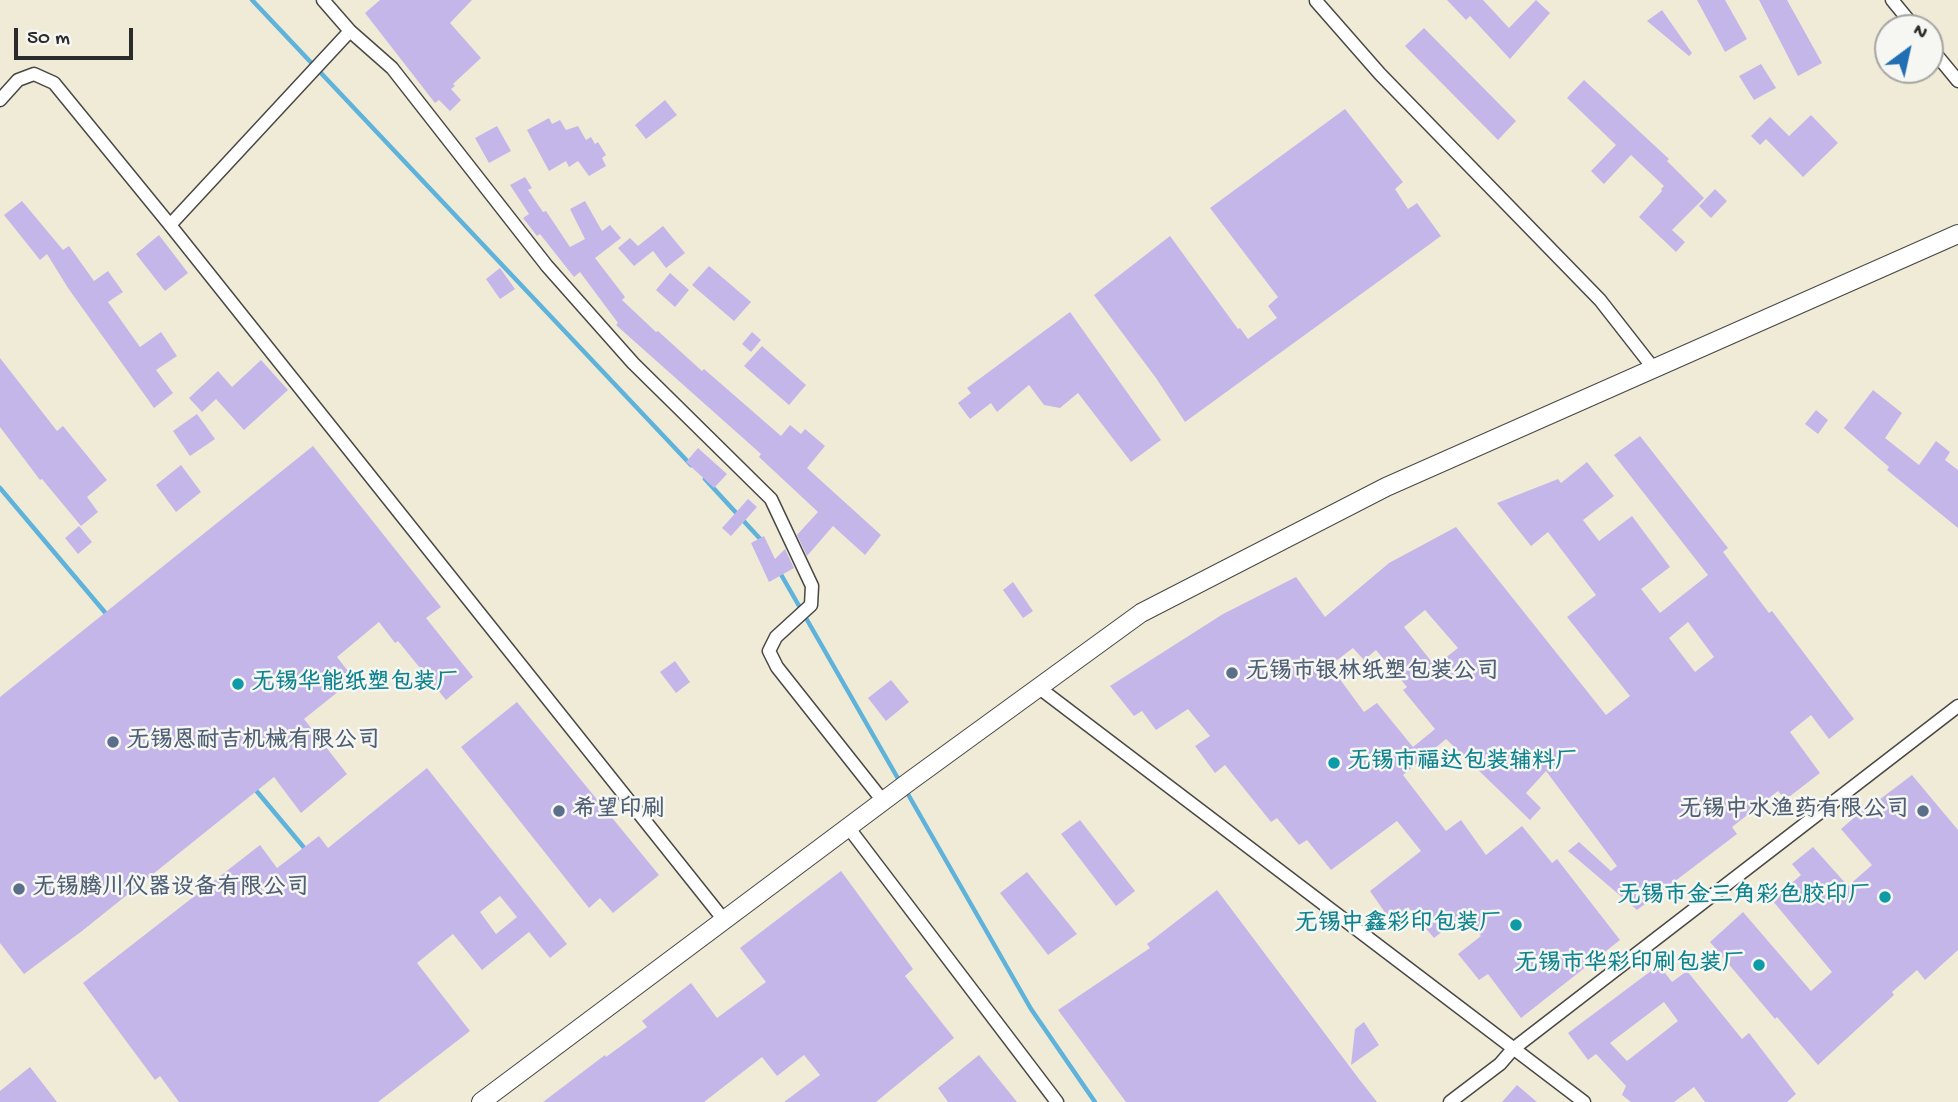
<!DOCTYPE html>
<meta charset="utf-8">
<style>
body{margin:0}
#map{position:relative;width:1958px;height:1102px;overflow:hidden;background:#f0ebd7;font-family:"Gochi Hand",sans-serif}
canvas{display:block}
.north{position:absolute;left:1874px;top:14px;width:70px;height:70px;box-sizing:border-box;background:#f6f6f2;border:2px solid #a5a5a2;border-radius:50%;rotate:33deg;font-size:19px;font-weight:700;line-height:28px;text-align:center;color:#2b2b2b}
.north::after{content:'';display:block;margin:auto;width:24px;height:32px;background:#1f6fb2;clip-path:polygon(50% 0,100% 100%,50% 72%,0 100%)}
.scale{position:absolute;left:14px;top:28px;width:119px;height:32px;box-sizing:border-box;border:4px solid #2b2b2b;border-top:0;padding-left:9px;font-size:21px;line-height:24px;white-space:nowrap;color:#2b2b2b;-webkit-text-stroke:5px #f6f6f2;paint-order:stroke}
</style>
<div id="map">
<canvas width="1958" height="1102"></canvas>
<div class="north">N</div>
<div class="scale">50 m</div>
</div>
<script>
const ctx = document.querySelector('canvas').getContext('2d');
ctx.lineJoin = 'round';
function stroke(path, color, width, dash) { ctx.strokeStyle = color; ctx.lineWidth = width; ctx.lineCap = dash ? 'butt' : 'round'; ctx.setLineDash(dash || []); ctx.stroke(path); }
function paint(path, color) { ctx.fillStyle = color; ctx.fill(path, 'evenodd'); }
function write(font, color, halo, rows, align = 'center') {
  ctx.font = font + ' "Gochi Hand","LXGW WenKai TC",sans-serif'; ctx.lineWidth = 5; ctx.setLineDash([]); ctx.textBaseline = 'middle'; ctx.strokeStyle = halo; ctx.fillStyle = color; for (const [text, x, y, turn = 0] of rows) {
    ctx.save(); ctx.translate(x, y); ctx.rotate((+turn || 0) * Math.PI / 180); ctx.textAlign = isNaN(turn) ? turn : align; if (halo) ctx.strokeText(text, 0, 0); ctx.fillText(text, 0, 0); ctx.restore();
  }
}
stroke(new Path2D(`
 M252,0L691,465
 M705,479L763,542
 M0,488L108,616
 M779,571L900,782
 M254,788L306,850
 M905,789L1031,1009L1095,1102`), '#5fb3db', 4.5);
paint(new Path2D(`
 M380,0H472L450,23L481,58L453,84L455,86L451,89L461,100L450,111L439,100L435,103L365,13Z
 M1447,0H1483L1509,28L1536,0L1550,13L1510,59L1470,16L1466,20Z
 M1697,0H1725L1747,39L1725,52Z
 M1759,0H1787L1822,63L1798,76Z
 M1662,10L1692,53L1689,56L1647,21Z
 M1424,28L1516,121L1498,140L1405,46Z
 M1761,64L1776,88L1754,100L1739,76Z
 M1584,80L1669,159L1667,161L1704,198L1672,230L1685,242L1676,252L1639,217L1662,191L1661,189L1664,186L1631,155L1604,184L1591,171L1616,145L1567,98Z
 M665,100L677,115L646,139L635,125Z
 M1345,109L1403,182L1395,189L1408,209L1417,203L1441,236L1185,422L1156,378L1094,295L1170,236L1238,329L1240,328L1248,339L1277,318L1268,306L1278,297L1210,208Z
 M1811,115L1838,143L1803,177L1766,139L1760,145L1751,136L1770,117L1789,136Z
 M549,118L552,124L560,120L566,130L578,126L586,140L591,137L595,144L598,142L606,155L602,158L606,166L589,176L578,161L569,167L566,161L549,171L527,130Z
 M497,126L511,151L489,163L475,138Z
 M525,177L532,188L528,190L543,212L546,211L570,247L585,239L570,209L585,201L602,231L610,225L621,238L595,258L625,297L622,300L656,332L658,331L702,371L704,369L781,436L790,425L801,434L805,429L825,446L807,468L881,535L865,555L833,526L807,556L797,535L818,512L759,457L761,454L616,325L618,323L580,272L574,277L540,234L537,236L523,218L529,214L510,185Z
 M1715,189L1727,201L1711,218L1699,206Z
 M22,201L63,250L69,246L94,281L108,271L123,292L108,302L140,347L161,332L177,356L156,370L173,393L154,408L68,288L47,254L40,260L4,215Z
 M663,226L685,253L666,268L653,251L634,266L618,248L630,238L638,246Z
 M159,235L188,273L165,291L136,254Z
 M709,266L751,302L734,321L692,285Z
 M500,268L515,289L500,299L486,279Z
 M670,273L689,290L675,307L656,290Z
 M1070,312L1161,440L1131,462L1078,393L1060,408L1044,405L1029,385L997,412L991,403L970,419L958,403L971,393L967,388Z
 M752,332L761,340L751,352L742,344Z
 M762,346L806,385L789,405L744,366Z
 M0,358L57,431L63,426L107,480L87,497L98,512L81,526L42,479L40,480L0,427Z
 M261,360L288,390L244,430L216,399L202,412L189,398L218,371L232,387Z
 M1873,390L1902,413L1885,438L1919,465L1936,441L1950,452L1945,460L1958,470V528L1887,470L1889,467L1844,428Z
 M1816,410L1828,420L1818,434L1805,424Z
 M197,414L215,439L190,456L173,431Z
 M1640,436L1728,548L1723,552L1769,613L1772,611L1854,719L1829,739L1811,715L1790,732L1820,773L1785,800L1778,791L1732,827L1737,834L1637,910L1568,851L1579,842L1611,871L1617,866L1546,771L1526,793L1541,808L1530,820L1446,739L1403,775L1446,831L1461,820L1486,855L1522,826L1552,863L1557,859L1620,940L1521,1018L1488,974L1479,980L1458,954L1481,936L1465,914L1434,938L1408,907L1391,921L1370,891L1421,851L1397,821L1331,870L1307,840L1299,845L1277,818L1271,822L1225,765L1215,773L1195,746L1210,736L1188,709L1156,730L1142,711L1134,716L1110,686L1223,614L1296,577L1325,617L1389,563L1456,527L1606,715L1630,696L1567,617L1596,595L1548,532L1531,546L1497,503L1558,479L1561,483L1587,462L1614,496L1583,520L1599,541L1632,516L1670,567L1641,589L1660,613L1708,575L1614,455ZM1425,610L1458,648L1435,666L1404,627ZM1688,622L1714,657L1695,672L1669,638ZM1353,648L1364,660L1376,650L1407,687L1403,690L1435,729L1413,747L1377,703L1364,712L1339,678L1328,667Z
 M313,446L441,607L426,618L473,677L446,700L398,641L395,643L379,622L337,657L354,679L304,719L347,774L301,813L274,777L82,931L24,974L0,943V697Z
 M698,448L727,474L714,488L686,462Z
 M181,465L201,492L176,512L156,485Z
 M748,499L757,507L731,536L722,528Z
 M79,526L92,542L78,554L65,538Z
 M764,536L775,559L785,549L794,568L769,582L751,543Z
 M1013,582L1033,611L1023,618L1003,590Z
 M675,661L690,682L676,693L660,672Z
 M891,680L909,702L886,721L868,698Z
 M517,702L659,875L613,913L600,898L589,908L461,747Z
 M427,768L567,944L550,958L529,932L482,970L453,934L417,963L470,1031L378,1102H179L160,1076L155,1080L83,983L260,845L277,868L319,836L328,848ZM500,896L517,917L496,934L480,912Z
 M1912,775L1958,830V950L1925,980L1917,970L1892,992L1894,995L1818,1065L1777,1017L1775,1019L1710,942L1743,912L1811,991L1832,972L1772,900L1801,875L1792,864L1813,847L1848,886L1872,865L1841,829L1870,804L1871,806Z
 M1080,820L1135,891L1116,906L1061,834Z
 M841,871L913,969L905,976L954,1038L876,1102H784L820,1075L804,1055L777,1076L762,1057L704,1102H543L605,1055L606,1057L647,1027L642,1021L691,983L717,1018L766,982L740,948Z
 M1027,872L1077,934L1048,955L1000,893Z
 M1217,890L1359,1079L1377,1102H1126L1058,1010L1150,948L1147,944Z
 M1659,965L1672,982L1687,971L1742,1039L1749,1033L1796,1094L1787,1102H1705L1694,1087L1674,1102H1631L1622,1095L1626,1086L1596,1054L1588,1060L1568,1033ZM1664,1002L1678,1021L1627,1061L1610,1043Z
 M1364,1022L1379,1045L1351,1065L1355,1029Z
 M979,1055L1017,1102H948L938,1088Z
 M30,1067L57,1102H0V1091Z
 M1517,1085L1537,1102H1502Z`), '#c5b6ea');
const street = new Path2D(`
 M323,0L350,31L392,68L547,266L633,363L771,499L812,586L811,605L776,637L769,651L777,667L883,801
 M1892,0L1915,28
 M1316,1L1380,74L1600,300L1654,369
 M1930,47L1958,81
 M0,100L18,80L34,74L54,83L170,225L724,920
 M170,225L350,31
 M1038,687L1584,1102
 M848,827L1057,1102
 M1450,1102L1500,1064L1513,1049L1958,706`);
const secondary = new Path2D(`
 M481,1102L910,781L1141,613L1386,487L1958,234`);
stroke(street, '#494845', 15);
stroke(secondary, '#494845', 20);
stroke(street, '#fff', 12);
stroke(secondary, '#fff', 18);
for (const [x, y, r, color] of [
 [1232,673,7,"#5c6f8a"],
 [238,684,7,"#0f9aa8"],
 [113,742,7,"#5c6f8a"],
 [1334,763,7,"#0f9aa8"],
 [559,811,7,"#5c6f8a"],
 [1923,811,7,"#5c6f8a"],
 [19,889,7,"#5c6f8a"],
 [1885,897,7,"#0f9aa8"],
 [1516,925,7,"#0f9aa8"],
 [1759,965,7,"#0f9aa8"]
]) { const dot = new Path2D(); dot.arc(x, y, r, 0, 2 * Math.PI); ctx.fillStyle = color; ctx.fill(dot); stroke(dot, '#f6f6f2', 2.5); }
write('bold 23px', '#4e5e75', '#f6f6f2', [
 ["无锡市银林纸塑包装公司",1246,673],
 ["无锡恩耐吉机械有限公司",127,742],
 ["希望印刷",573,811],
 ["无锡中水渔药有限公司",1909,811,"right"],
 ["无锡腾川仪器设备有限公司",33,889]
], 'left');
write('bold 23px', '#0d838f', '#f6f6f2', [
 ["无锡华能纸塑包装厂",252,684,"left"],
 ["无锡市福达包装辅料厂",1348,763,"left"],
 ["无锡市金三角彩色胶印厂",1871,897],
 ["无锡中鑫彩印包装厂",1502,925],
 ["无锡市华彩印刷包装厂",1745,965]
], 'right');
</script>
